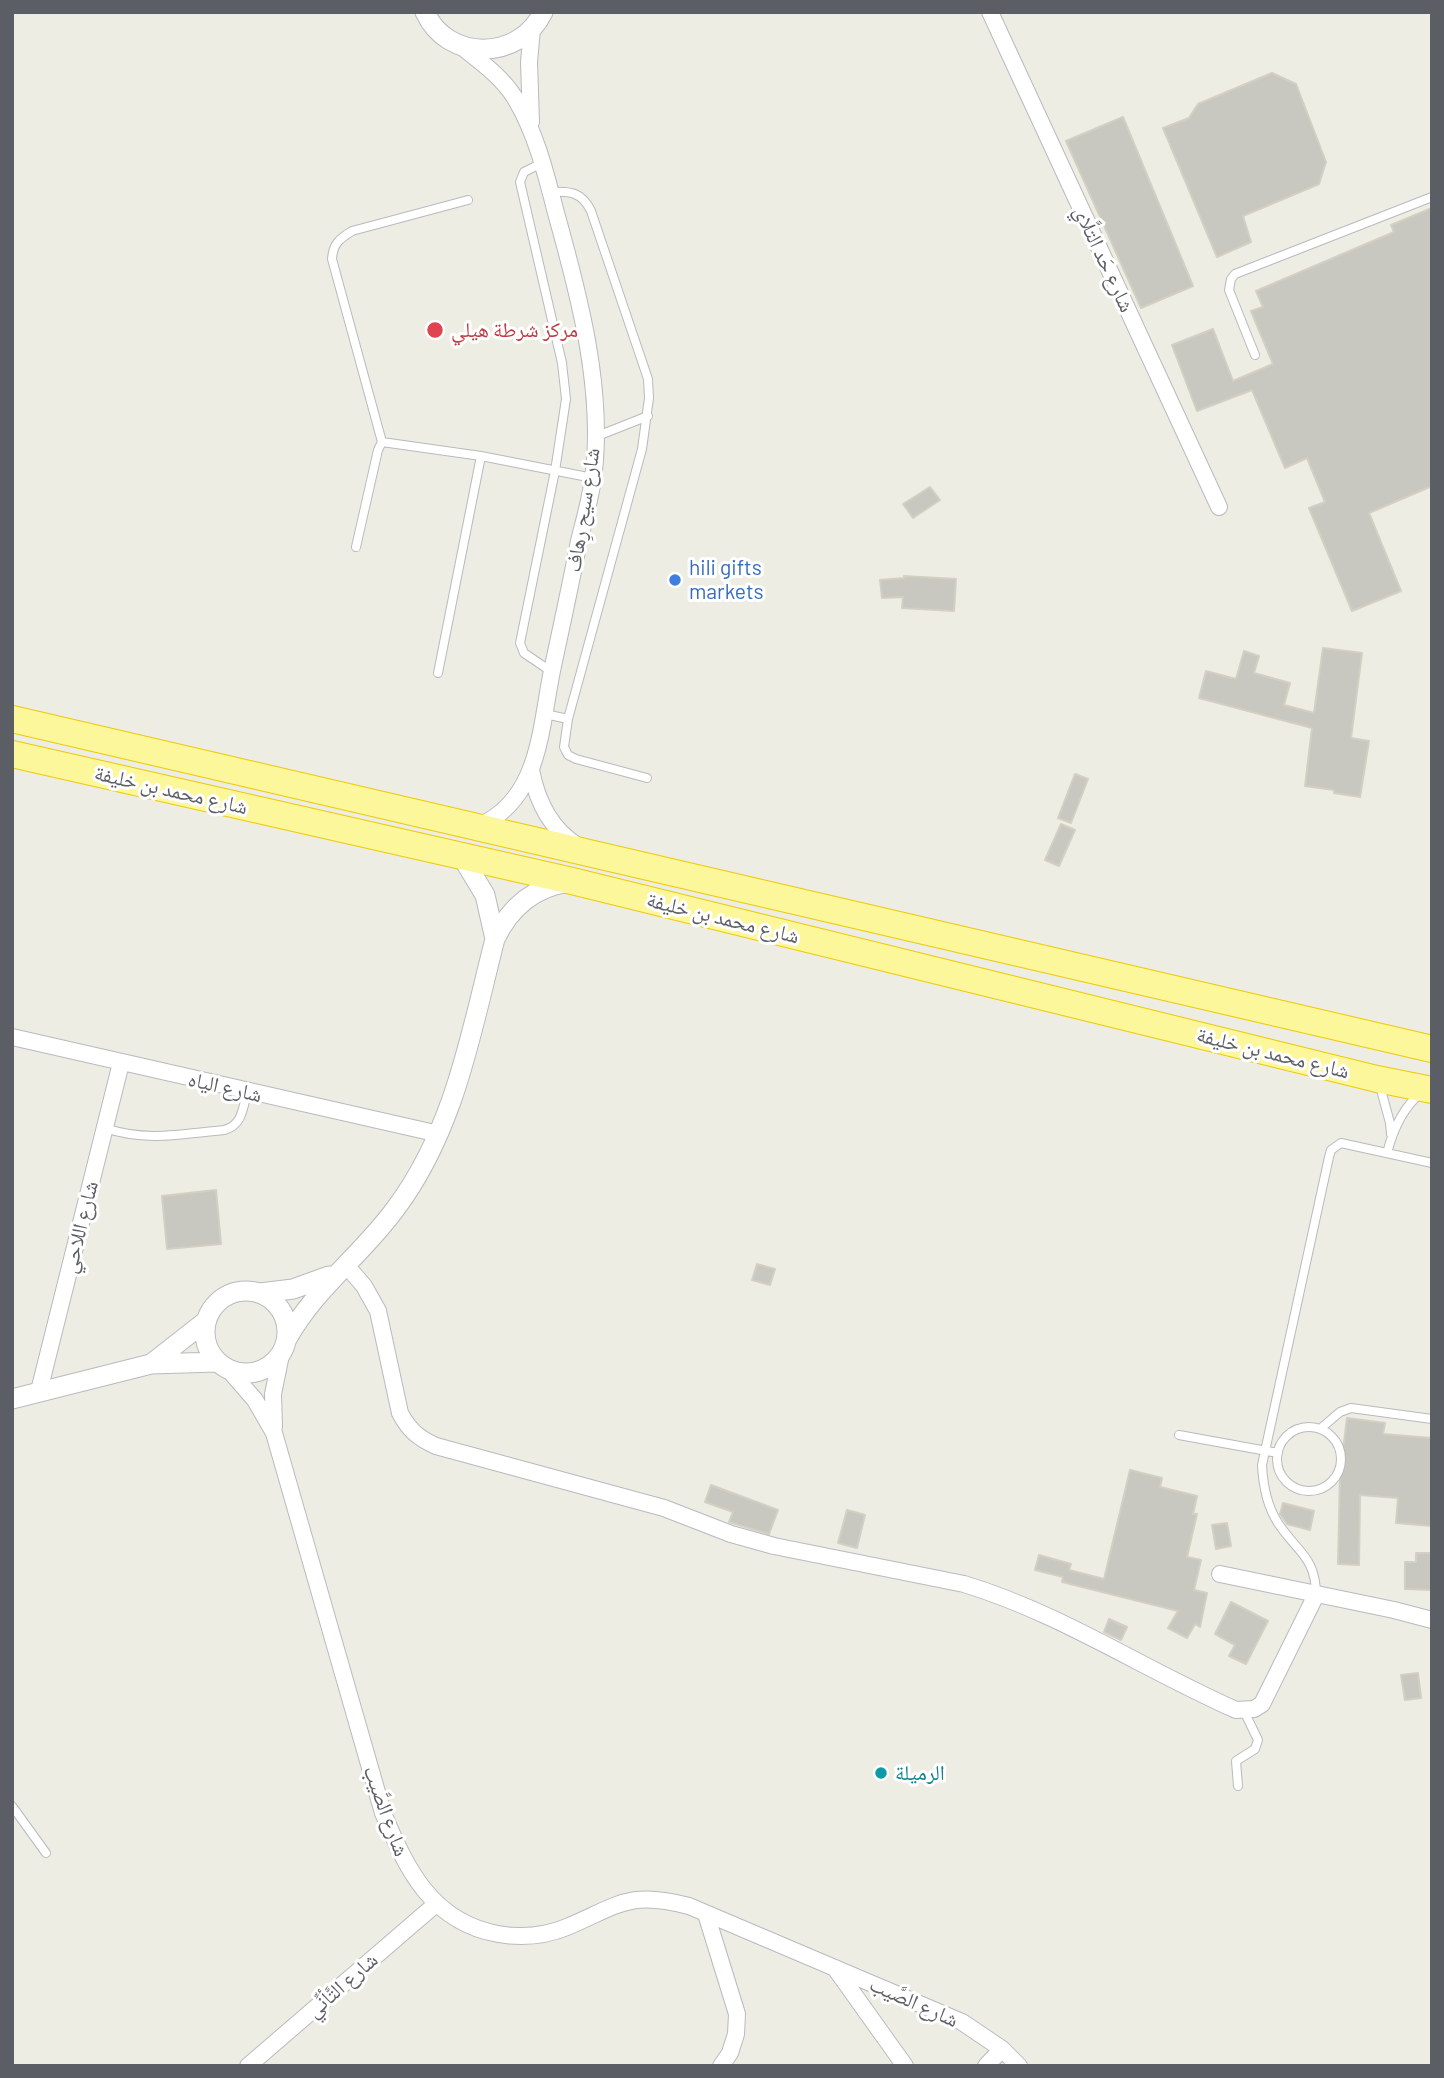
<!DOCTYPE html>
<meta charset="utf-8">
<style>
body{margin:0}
#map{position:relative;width:1444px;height:2078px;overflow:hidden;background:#eeede3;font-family:Barlow,sans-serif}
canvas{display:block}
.frame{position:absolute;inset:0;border:14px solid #5b5e64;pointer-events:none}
</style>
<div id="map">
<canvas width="1444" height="2078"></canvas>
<div class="frame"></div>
</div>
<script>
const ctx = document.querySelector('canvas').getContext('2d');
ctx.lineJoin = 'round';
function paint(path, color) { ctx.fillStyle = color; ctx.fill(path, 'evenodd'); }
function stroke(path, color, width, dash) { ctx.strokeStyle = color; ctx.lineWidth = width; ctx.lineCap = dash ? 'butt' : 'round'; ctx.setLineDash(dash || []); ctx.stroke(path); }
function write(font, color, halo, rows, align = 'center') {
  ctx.font = font + ' Barlow,"Noto Naskh Arabic",sans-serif'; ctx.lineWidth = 6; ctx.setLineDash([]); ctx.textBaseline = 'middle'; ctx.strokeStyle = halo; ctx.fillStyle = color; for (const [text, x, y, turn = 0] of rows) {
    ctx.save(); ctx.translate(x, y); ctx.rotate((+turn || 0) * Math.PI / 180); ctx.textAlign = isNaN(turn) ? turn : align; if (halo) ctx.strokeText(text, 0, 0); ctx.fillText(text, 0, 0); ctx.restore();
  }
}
const building = new Path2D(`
 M1272,73L1296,84L1326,162L1319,184L1243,216L1251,242L1217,257L1163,128L1189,118L1198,104Z
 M1123,117L1193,286L1141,308L1066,141Z
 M1432,208V486L1369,513L1401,591L1352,611L1309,508L1325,502L1307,458L1285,468L1252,390L1197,411L1172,345L1213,329L1233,381L1273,364L1251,311L1263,307L1256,291L1394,232L1391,225Z
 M930,487L940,500L913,518L903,504Z
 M904,576L956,579L954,611L902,608L903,597L882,598L880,580L904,578Z
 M1323,648L1362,653L1351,738L1369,741L1360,797L1334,793V790L1305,786L1312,728L1199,698L1206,671L1236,679L1244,651L1259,656L1254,673L1290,683L1284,705L1314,713Z
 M1075,774L1088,779L1071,823L1058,818Z
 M1061,824L1075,830L1059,866L1045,860Z
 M216,1190L221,1244L167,1249L162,1196Z
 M757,1264L775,1269L770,1285L752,1280Z
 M1347,1418L1385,1423L1383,1434L1432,1438V1526L1396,1523L1398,1498L1360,1495L1359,1565L1338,1564L1340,1474Z
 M1130,1470L1162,1478L1160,1487L1197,1496L1193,1514H1197L1187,1557L1201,1560L1194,1590L1207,1593L1200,1627L1195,1624L1187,1638L1168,1628L1178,1611L1062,1582L1063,1577L1035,1570L1039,1555L1071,1564L1069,1570L1104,1579Z
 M711,1485L778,1510L769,1534L729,1522L733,1512L705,1502Z
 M1283,1503L1314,1511L1310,1530L1287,1524L1280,1514Z
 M847,1510L865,1515L857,1548L838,1543Z
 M1227,1523L1231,1546L1216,1549L1212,1525Z
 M1416,1553H1432V1590L1405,1589V1562H1416Z
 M1231,1602L1268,1621L1246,1664L1229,1656L1235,1645L1215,1634Z
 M1109,1619L1127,1627L1121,1640L1104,1632Z
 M1418,1673L1421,1698L1405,1700L1401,1675Z`);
paint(building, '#c8c7c0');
stroke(building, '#d2d0c2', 2);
const service = new Path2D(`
 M542,163L524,172L520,182L562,363L566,399L555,471L520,643L524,653L552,672
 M551,192C570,191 582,192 591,211L648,379L649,398L642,449L568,719L564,747L568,755L576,759L647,778
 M1255,355L1229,290L1231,279L1235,274L1432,197
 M595,437L648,416
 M382,442L332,259C333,244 339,239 352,231L468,200
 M356,547L378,450L382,442L481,456L593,478
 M438,673L481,456
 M545,714L568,719
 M1380,1086L1390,1123L1391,1134
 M105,1128C146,1142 182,1134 224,1130C242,1126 243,1108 247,1092
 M1387,1153C1393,1130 1402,1108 1421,1093
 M1277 1459a32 32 0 1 1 64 0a32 32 0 1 1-64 0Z
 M1320,1429L1340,1412L1351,1408L1432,1419
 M1179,1435L1278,1453
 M1316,1595C1316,1557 1297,1552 1278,1523C1267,1506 1263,1485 1262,1465L1329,1157L1331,1150L1341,1143L1432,1163
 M1238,1786L1236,1761L1255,1749L1258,1740L1244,1711
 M12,1806L46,1853`);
const minor = new Path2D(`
 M990,12L1219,507
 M462,47C481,62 502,77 515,98C536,133 546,174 556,213C579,295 605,392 593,479C590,500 584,521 579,541C571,583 562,624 553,666C540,725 542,798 479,826
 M531,122L529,62L532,29
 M531,770C537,801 550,829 578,846
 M12,1037L439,1134
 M346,1265L364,1286L378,1311L400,1413C409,1430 418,1438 436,1446L664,1508L731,1534L774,1546L964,1584C1060,1613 1145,1670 1236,1710L1254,1709L1262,1704L1316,1595
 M229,1370L255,1400L274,1433L383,1813C407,1870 432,1922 498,1934C521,1938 545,1936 567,1927C619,1905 629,1890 689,1906L962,2022L1002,2049L1019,2066
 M39,1391L121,1063
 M274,1427L273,1394L281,1355
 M1220,1574L1394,1610L1432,1620
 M706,1914L737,2014L736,2034L730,2053L721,2066
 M835,1968L905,2066
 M248,2066L436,1904
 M986,2066L1002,2049`);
const tertiary = new Path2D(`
 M425,12C447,62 520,61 543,12
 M462,857L485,895L495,939
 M205 1332a41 41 0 1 1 82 0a41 41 0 1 1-82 0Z
 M260,1293L293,1289L329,1276
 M287,1339C315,1288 362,1255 396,1208C455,1129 471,1032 495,939C510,907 534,887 569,882
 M151,1364L206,1321
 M12,1399L151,1364L217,1362`);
const trunk = new Path2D(`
 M12,719L1432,1049
 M12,754L572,881L1377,1079L1432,1090`);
stroke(service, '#b8babf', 10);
stroke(minor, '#b8babf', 18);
stroke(tertiary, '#b8babf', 21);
stroke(trunk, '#edca04', 28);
stroke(service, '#fff', 8);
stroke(minor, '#fff', 16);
stroke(tertiary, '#fff', 19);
stroke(trunk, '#fcf79a', 26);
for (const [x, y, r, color] of [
 [435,330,9,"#e0444e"],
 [675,580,7,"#3f7fe0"],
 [881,1773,7,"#0f9aa8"]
]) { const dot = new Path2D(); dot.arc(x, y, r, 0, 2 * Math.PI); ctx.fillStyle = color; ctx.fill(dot); stroke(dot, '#fff', 2.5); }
write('21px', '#5b5e64', '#fff', [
 ["شارع حَد التلَّاي",1104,259,65],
 ["شارع سيح رِهاف",583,510,-81],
 ["شارع محمد بن خليفة",171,790,13],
 ["شارع محمد بن خليفة",723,918,14],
 ["شارع محمد بن خليفة",1273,1053,14],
 ["شارع الياه",225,1087,13],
 ["شارع اللاحي",80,1227,-76],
 ["شارع الصَّيب",386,1811,70],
 ["شارع التَّأنِّي",342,1985,-41],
 ["شارع الصَّيب",914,2002,24]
]);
write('21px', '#be3a42', '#fff', [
 ["مركز شرطة هيلي",451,330]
], 'left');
write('21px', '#366cbe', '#fff', [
 ["hili gifts",689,568],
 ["markets",689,592]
], 'left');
write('21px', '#0d838f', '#fff', [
 ["الرميلة",895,1773]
], 'left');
</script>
